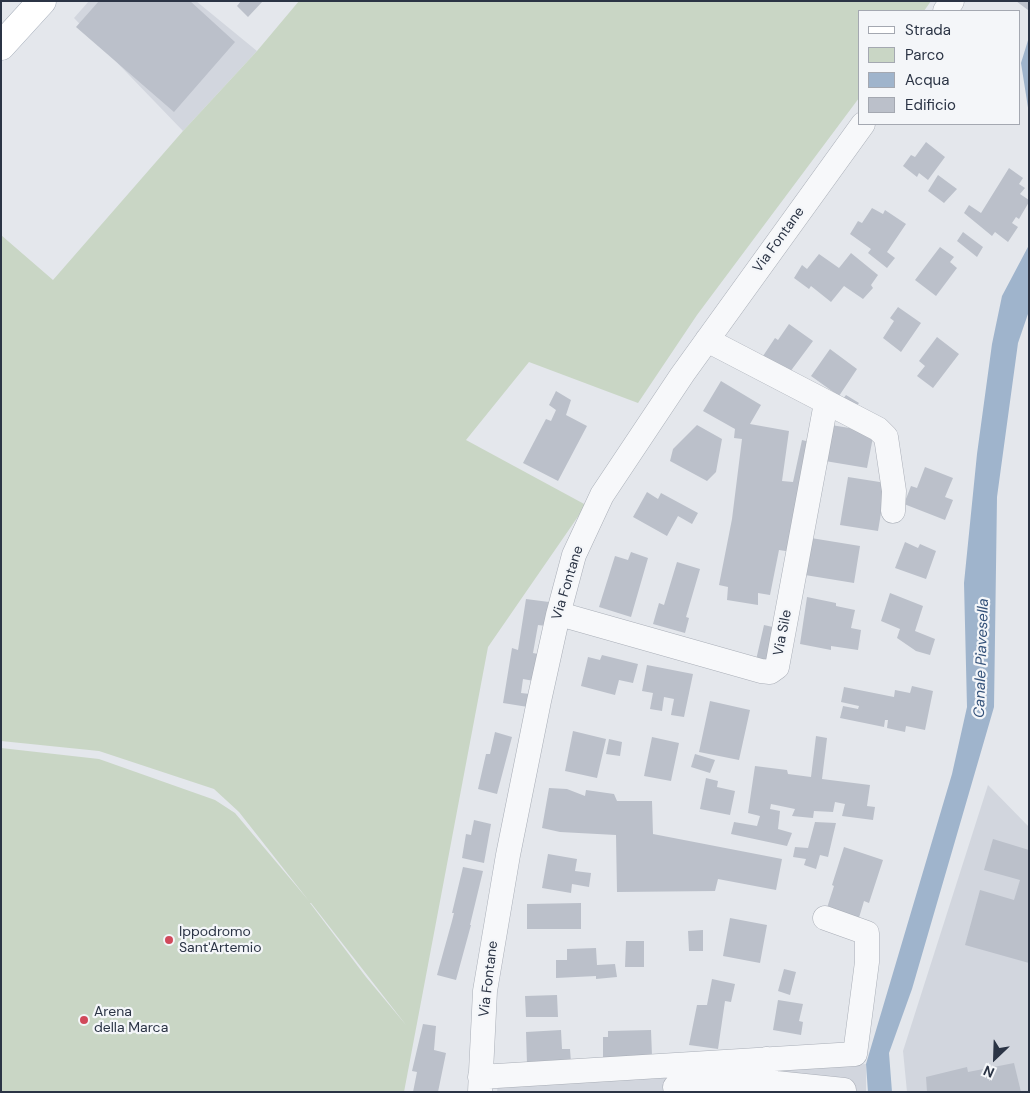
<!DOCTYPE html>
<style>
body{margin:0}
#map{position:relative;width:1030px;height:1093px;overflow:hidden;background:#e4e7ec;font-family:"DM Sans",sans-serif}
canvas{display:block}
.frame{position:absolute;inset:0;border:2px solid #2b3445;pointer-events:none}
.legend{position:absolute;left:858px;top:10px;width:162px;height:115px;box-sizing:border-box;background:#f4f6f9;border:1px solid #a4a8b1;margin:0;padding:6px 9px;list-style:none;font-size:15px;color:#2b3445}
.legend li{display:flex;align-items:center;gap:10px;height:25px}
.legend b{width:25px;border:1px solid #a4a8b1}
.north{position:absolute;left:970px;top:1033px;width:50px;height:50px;-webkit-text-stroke:4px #f4f6f9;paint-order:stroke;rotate:204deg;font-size:14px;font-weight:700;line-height:20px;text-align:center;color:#2b3445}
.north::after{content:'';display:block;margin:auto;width:18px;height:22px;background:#2b3445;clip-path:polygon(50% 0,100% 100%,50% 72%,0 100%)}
</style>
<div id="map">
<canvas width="1030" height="1093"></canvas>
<div class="frame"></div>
<ul class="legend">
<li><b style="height:6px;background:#fff"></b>Strada</li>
<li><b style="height:14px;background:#c9d6c5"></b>Parco</li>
<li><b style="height:14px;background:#9fb4cc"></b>Acqua</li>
<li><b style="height:14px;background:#bbc0ca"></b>Edificio</li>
</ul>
<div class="north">N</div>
</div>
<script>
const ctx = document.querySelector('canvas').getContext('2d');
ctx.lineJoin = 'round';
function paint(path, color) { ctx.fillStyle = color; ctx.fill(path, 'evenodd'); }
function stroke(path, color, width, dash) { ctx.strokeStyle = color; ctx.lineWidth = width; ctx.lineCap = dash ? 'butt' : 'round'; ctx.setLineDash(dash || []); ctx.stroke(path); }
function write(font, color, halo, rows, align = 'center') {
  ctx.font = font + ' "DM Sans",sans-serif'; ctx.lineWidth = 4.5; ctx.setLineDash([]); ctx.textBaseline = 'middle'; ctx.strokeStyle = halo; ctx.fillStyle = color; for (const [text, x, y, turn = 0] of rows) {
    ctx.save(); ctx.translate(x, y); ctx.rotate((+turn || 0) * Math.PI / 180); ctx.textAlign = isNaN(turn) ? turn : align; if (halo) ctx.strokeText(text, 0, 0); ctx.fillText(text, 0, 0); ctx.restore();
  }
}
paint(new Path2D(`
 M89,1H196L257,51L183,131L74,18Z
 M988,785L1029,827V1092H907L903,1051Z
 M866,1064V1092H497L498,1081Z`), '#d2d6de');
paint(new Path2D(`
 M299,1H931L924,11H859V98L697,315L638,403L529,362L466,440L586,505L488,647L404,1092H1V748L99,759L215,800L235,813L309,901L239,812L214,789L99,751L1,741V235L53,280L183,131L257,51ZM310,903H311L406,1025L366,977Z`), '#c9d6c5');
paint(new Path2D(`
 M1029,37V114L1021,63Z
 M1029,245V311L1018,343L997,497L994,707L912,989L889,1053L892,1092H868L866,1064L952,774L967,707L964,583L977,454L992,344L1002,296Z`), '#9fb4cc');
paint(new Path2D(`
 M99,1H190L235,42L174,112L76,27Z
 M241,1H263L248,17L237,6Z
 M1016,1H1029V8L1028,10Z
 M926,142L945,157L928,180L919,173L917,177L903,166L911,155L915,157Z
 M1009,168L1023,178L1019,184L1025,188L1020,194L1029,200V202L1019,219L1016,217L1012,223L1018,227L1008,242L995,232L992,236L964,213L969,205L981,213Z
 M938,175L957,189L944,203L928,191Z
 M872,208L883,214L885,210L906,224L887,252L895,258L887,268L868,253L871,249L850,234L858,221L862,223Z
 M963,232L983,247L977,257L957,241Z
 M940,247L954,257L950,262L957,268L936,296L915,280Z
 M851,253L878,275L871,285L873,288L863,299L844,286L831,302L811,286L809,289L794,278L802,265L807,269L819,254L839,268Z
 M898,307L921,323L901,352L883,338L894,321L890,318Z
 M789,324L813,341L787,376L763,356L775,338L778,340Z
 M937,337L959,354L933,388L917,376L925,366L919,361Z
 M830,349L857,369L839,396L811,376Z
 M721,381L761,405L750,424L789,431L782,481L793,482L802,440L810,442L792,552L779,550L770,595L758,593V605L727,600L728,587L719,585L732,519L742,439L734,438L735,429L703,411Z
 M556,391L571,400L566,415L587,426L558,481L523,463L546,419L551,421L556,410L549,405Z
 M846,395L859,403L852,412L839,404Z
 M825,424L874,432L867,468L819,460Z
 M697,425L722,439L716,472L707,481L670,461L673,449Z
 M925,467L953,478L945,497L953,500L945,520L904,504L911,486L917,488Z
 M848,477L886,483L878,531L840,525Z
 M647,492L658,499L661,493L698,513L692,524L678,516L667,536L633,517Z
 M811,538L860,546L854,583L805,575Z
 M905,542L918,548L920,544L936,551L926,579L895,568Z
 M631,552L648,558L631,617L599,607L615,556L628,560Z
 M677,562L700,569L686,617L689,618L685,633L653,624L659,603L664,605Z
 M890,593L923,606L915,631L935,639L930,655L916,651L897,638L900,629L881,621Z
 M807,597L836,603V606L855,610L851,628L861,630L858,650L831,646V650L800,644Z
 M526,599L549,602L546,626L538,625L533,653L538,654L534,681L523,679L521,693L530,694L528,707L503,703L512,648L518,650Z
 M764,625L777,628L770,663L756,660Z
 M602,655L638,664L633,683L619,680L615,695L581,686L588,657L600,660Z
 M647,665L693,674L684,717L671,715L674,699L664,697L662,711L650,709L653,693L642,691Z
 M912,686L933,691L925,730L906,726L905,732L887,728L888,720H885L884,727L840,718L843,706L858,709L859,706L841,702L844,687L894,697L895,690L910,693Z
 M710,701L750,710L739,760L699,752Z
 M573,731L606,739L597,778L565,771Z
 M495,732L512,737L497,794L478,789L486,754H490Z
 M816,736L827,738L822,779L870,785L867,806L875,807L873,820L842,816L845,804L835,802L833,812L814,811L813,818L792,816L795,809L771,804L770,809L780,811L778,829L792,833L787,846L731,834L734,822L757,826L760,816L748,813L755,766L787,770L788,774L811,777Z
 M652,737L679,743L671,781L644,776Z
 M609,739L622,742L620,756L606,754Z
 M695,754L715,760L710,773L691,767Z
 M706,778L718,781L717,787L735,791L730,815L700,809Z
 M549,788L567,789L585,796L586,790L614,794L617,801H652L653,834L782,859L776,890L718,879L715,891L617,892L616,835L560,832L542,828Z
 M474,820L491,824L484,863L462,858L466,834L471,835Z
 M815,822L836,823L828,857L820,855L816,869L804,865L806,859L793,857L795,847L808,848Z
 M993,839L1029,850V963L965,945L980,890L1014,900L1020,880L984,870Z
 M844,847L883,860L869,903L864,901L858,921L826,911L834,886L832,885Z
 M548,854L577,859L575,871L591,873L589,887L572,884L571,893L542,888Z
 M463,867L483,871L470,925H471L456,980L437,975L452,921L454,913H452Z
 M581,903V929H527V904Z
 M730,918L767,925L760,963L723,956Z
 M703,930V951H689L688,931Z
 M626,941H644V967H625Z
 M596,948L597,965L615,964L617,977L596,979V976L556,978V960H567V949Z
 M784,969L796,972L790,995L778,991Z
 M712,979L735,984L731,1002L725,1001L718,1049L689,1045L697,1005H707Z
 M557,995L558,1017H526L525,996Z
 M778,1000L803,1004L799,1021L803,1022L801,1035L773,1030Z
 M423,1024L436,1026L434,1050L446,1053L438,1092H413L417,1072L412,1071Z
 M561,1030L562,1049H570L571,1062L527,1064L526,1032Z
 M651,1030L652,1056L603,1059V1037H608V1031Z
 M1014,1063L1021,1092H927L926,1077L967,1067L968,1072Z`), '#bbc0ca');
const minor = new Path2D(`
 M945,11L952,1
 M707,340L878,429L886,437L894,491L893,511
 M558,615L570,617L761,671L770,672L777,667L826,403
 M766,1059V1082L844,1090
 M480,1077L855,1054L867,962V933L825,918
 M675,1087L766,1082
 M480,1092L485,991L508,855L539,701L558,615L574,555L602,495L682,375L863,124`);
const major = new Path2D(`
 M1,46L42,1`);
stroke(minor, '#a9aeb7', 25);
stroke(major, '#a3abb8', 29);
stroke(minor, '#f7f8fa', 24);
stroke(major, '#fff', 28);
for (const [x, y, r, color] of [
 [169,940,5,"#d1495b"],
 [84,1020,5,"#d1495b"]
]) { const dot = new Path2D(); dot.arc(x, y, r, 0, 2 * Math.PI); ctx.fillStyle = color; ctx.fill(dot); stroke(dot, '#f4f6f9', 2); }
write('14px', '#2b3445', '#f4f6f9', [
 ["Via Fontane",779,240,-54],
 ["Via Fontane",568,583,-73],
 ["Via Sile",783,633,-79],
 ["Via Fontane",489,979,-83]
]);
write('14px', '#2b3445', '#f4f6f9', [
 ["Ippodromo",179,932],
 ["Sant'Artemio",179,948],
 ["Arena",94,1012],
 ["della Marca",94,1028]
], 'left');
write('italic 15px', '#34527a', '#f4f6f9', [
 ["Canale Piavesella",982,658,-88]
]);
</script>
